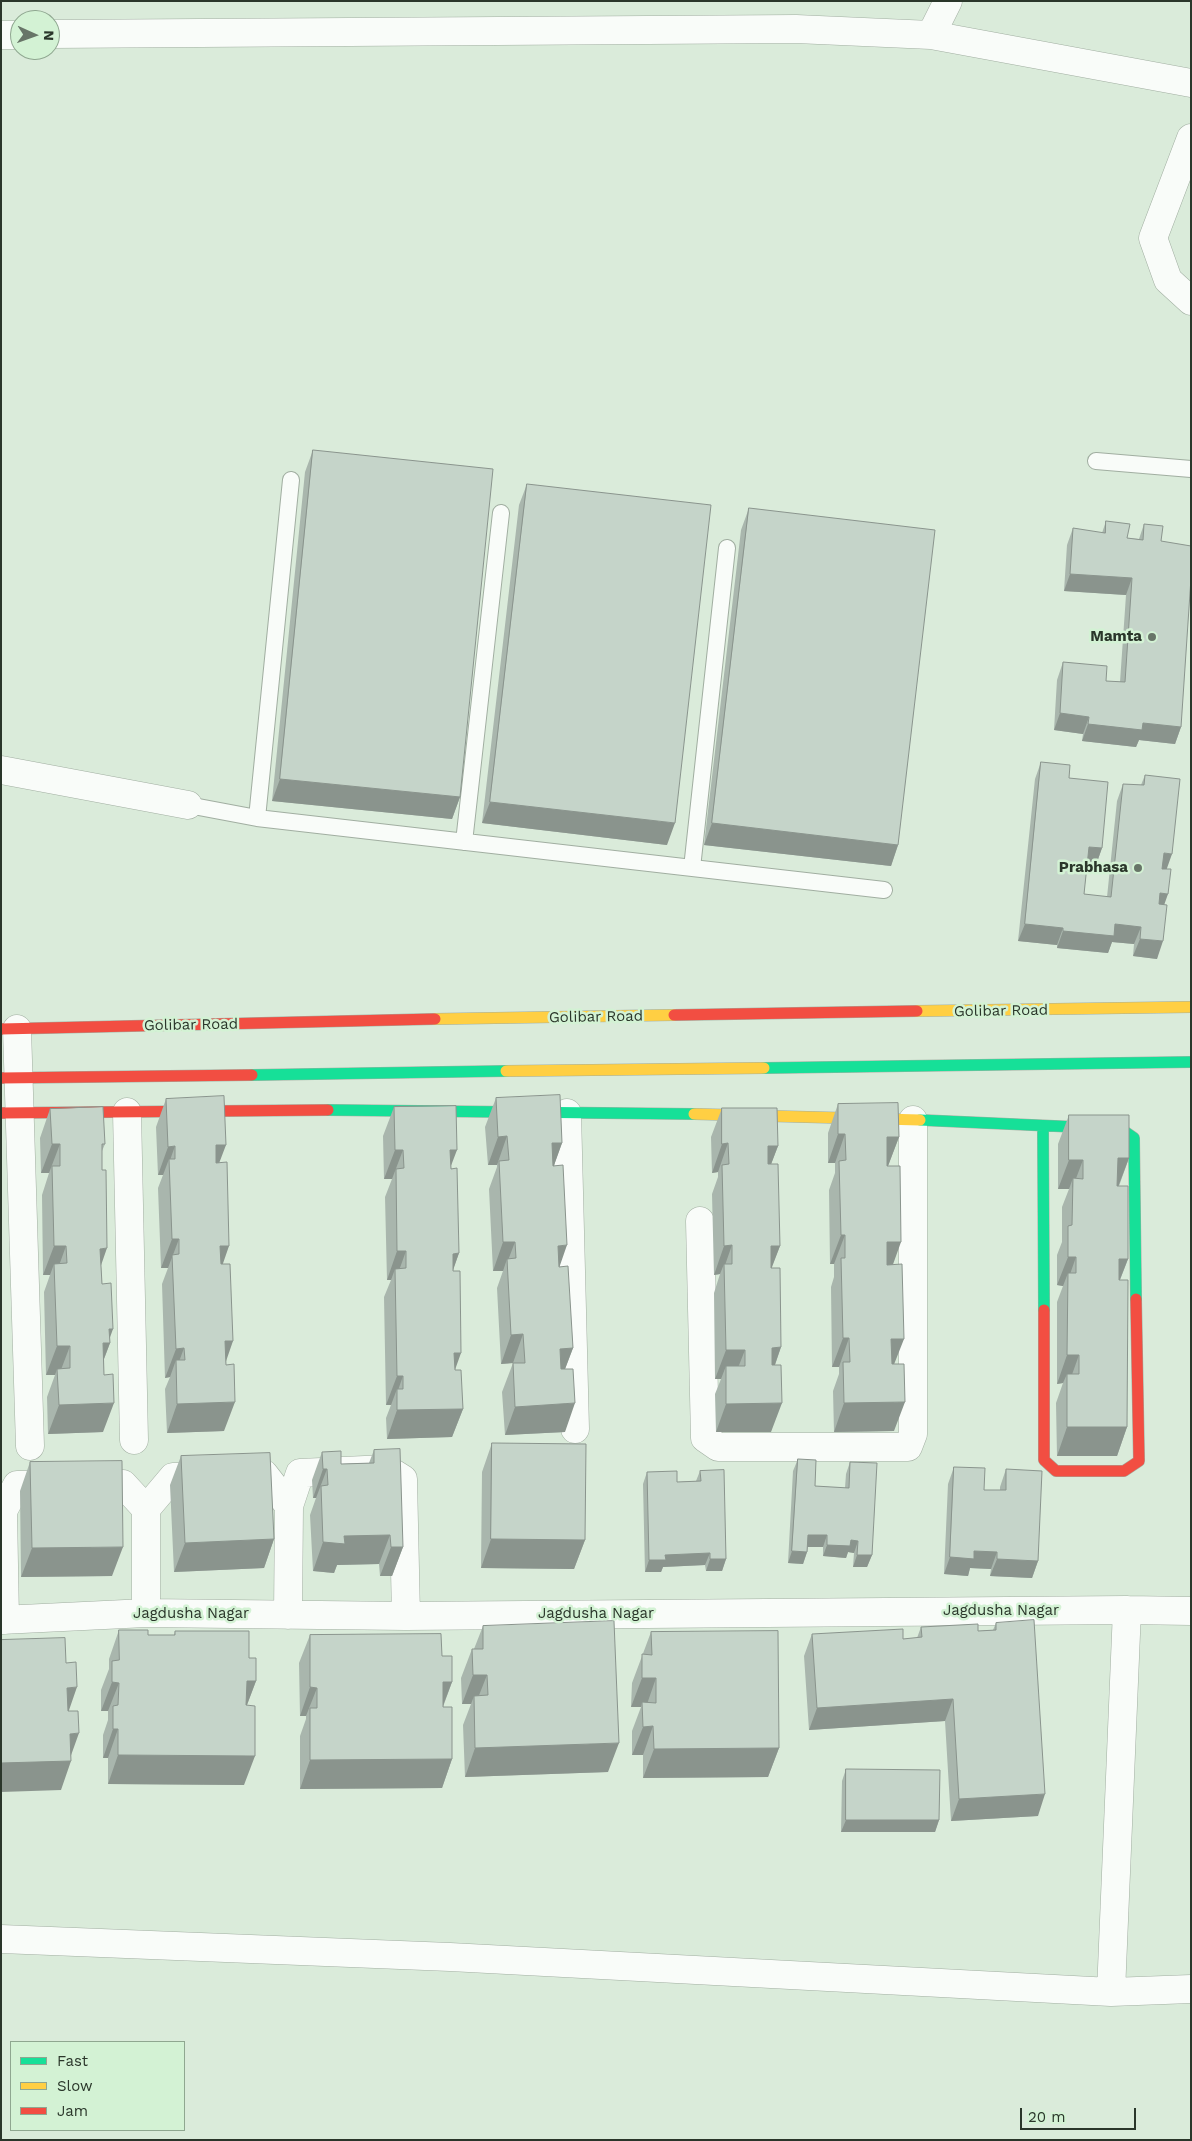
<!DOCTYPE html>
<style>
body{margin:0}
#map{position:relative;width:1192px;height:2141px;overflow:hidden;background:#daebda;font-family:"Work Sans",sans-serif}
canvas{display:block}
.frame{position:absolute;inset:0;border:2px solid #2a362a;pointer-events:none}
.legend{position:absolute;left:10px;top:2041px;width:175px;height:90px;box-sizing:border-box;background:#d3f2d4;border:1px solid #8fa790;margin:0;padding:6px 9px;list-style:none;font-size:15px;color:#2a362a}
.legend li{display:flex;align-items:center;gap:10px;height:25px}
.legend b{width:25px;border:1px solid #8fa790}
.north{position:absolute;left:10px;top:10px;width:50px;height:50px;box-sizing:border-box;background:#d3f2d4;border:1px solid #8fa790;border-radius:50%;rotate:92deg;font-size:14px;font-weight:700;line-height:20px;text-align:center;color:#2a362a}
.north::after{content:'';display:block;margin:auto;width:18px;height:22px;background:#687568;clip-path:polygon(50% 0,100% 100%,50% 72%,0 100%)}
.scale{position:absolute;left:1020px;top:2108px;width:116px;height:22px;box-sizing:border-box;border:2px solid #2a362a;border-top:0;padding-left:6px;font-size:15px;line-height:18px;white-space:nowrap;color:#2a362a;-webkit-text-stroke:4px #d3f2d4;paint-order:stroke}
</style>
<div id="map">
<canvas width="1192" height="2141"></canvas>
<div class="frame"></div>
<ul class="legend">
<li><b style="height:6px;background:#16e098"></b>Fast</li>
<li><b style="height:6px;background:#ffcf43"></b>Slow</li>
<li><b style="height:6px;background:#f24e42"></b>Jam</li>
</ul>
<div class="north">N</div>
<div class="scale">20 m</div>
</div>
<script>
const ctx = document.querySelector('canvas').getContext('2d');
ctx.lineJoin = 'round';
function stroke(path, color, width, dash) { ctx.strokeStyle = color; ctx.lineWidth = width; ctx.lineCap = dash ? 'butt' : 'round'; ctx.setLineDash(dash || []); ctx.stroke(path); }
function paint(path, color) { ctx.fillStyle = color; ctx.fill(path, 'evenodd'); }
function write(font, color, halo, rows, align = 'center') {
  ctx.font = font + ' "Work Sans",sans-serif'; ctx.lineWidth = 5; ctx.setLineDash([]); ctx.textBaseline = 'middle'; ctx.strokeStyle = halo; ctx.fillStyle = color; for (const [text, x, y, turn = 0] of rows) {
    ctx.save(); ctx.translate(x, y); ctx.rotate((+turn || 0) * Math.PI / 180); ctx.textAlign = isNaN(turn) ? turn : align; if (halo) ctx.strokeText(text, 0, 0); ctx.fillText(text, 0, 0); ctx.restore();
  }
}
const lane = new Path2D(`
 M1096,461L1191,469
 M188,805L257,818L884,890
 M257,818L291,480
 M464,842L501,513
 M692,868L727,548`);
const street = new Path2D(`
 M50,34L796,29L931,35L948,1
 M1,35H20
 M931,35L1191,83
 M1191,138L1153,238L1168,280L1191,301
 M1,770L188,805
 M17,1029L30,1446
 M127,1112L134,1440
 M567,1113L575,1429
 M700,1221L705,1438L718,1447H908L913,1434V1120
 M146,1613V1509L173,1477L264,1474L289,1506
 M288,1615L289,1506L300,1473L387,1469L403,1479L406,1616
 M1,1620L146,1613L406,1616L1127,1610L1191,1611
 M5,1620L3,1511L17,1485L123,1484L146,1509
 M1,1939L450,1957L1111,1992L1191,1989
 M1111,1992L1127,1610`);
const fast = new Path2D(`
 M764,1068L1191,1062
 M252,1075L506,1071
 M328,1110L694,1114
 M920,1120L1121,1129L1134,1138L1136,1299
 M1043,1126L1044,1310`);
const slow = new Path2D(`
 M917,1011L1191,1007
 M435,1019L674,1015
 M506,1071L764,1068
 M694,1114L920,1120`);
const jam = new Path2D(`
 M674,1015L917,1011
 M1,1029L435,1019
 M1,1078L252,1075
 M1,1113L328,1110
 M1044,1310V1460L1056,1471H1124L1139,1461L1136,1299`);
stroke(lane, '#a1aea1', 18);
stroke(street, '#a1aea1', 29);
stroke(fast, '#a1aea1', 12);
stroke(slow, '#a1aea1', 12);
stroke(jam, '#a1aea1', 12);
stroke(lane, '#f9fcf9', 16);
stroke(street, '#f9fcf9', 28);
stroke(fast, '#16e098', 11);
stroke(slow, '#ffcf43', 11);
stroke(jam, '#f24e42', 11);
paint(new Path2D(`
 M313,450L460,797L452,819L272,801L305,472Z
 M527,484L667,845L482,823L519,505Z
 M749,508L898,845L891,866L704,845L741,530Z
 M1106,521L1127,538L1139,539L1144,524L1161,541L1181,727L1175,744L1139,740L1136,747L1082,741L1083,734L1054,730L1057,680L1063,662L1106,681L1120,682L1126,595L1064,591L1067,545L1073,528L1102,533Z
 M1041,762L1069,778L1102,848L1096,865L1087,864L1084,894L1107,897L1117,801L1123,784L1141,785L1145,775L1167,869L1164,905L1157,959L1133,956L1134,944L1112,942L1108,953L1057,948V945L1018,941L1035,779Z
 M496,1098L562,1143L554,1165L559,1267L573,1348L565,1369V1432L505,1435L502,1392L513,1363L501,1364L497,1288L503,1271H493L489,1189L497,1167V1165H488L485,1127Z
 M166,1099L219,1163L226,1361L224,1431L167,1433L165,1389L170,1377L165,1378L162,1284L168,1268H161L158,1188L163,1175H158L156,1127Z
 M838,1104L899,1137L888,1166L893,1265L894,1364V1431L834,1432L833,1391L839,1374V1367H832L831,1287L834,1277V1264H830L829,1190L835,1173V1163H828V1133Z
 M394,1107L451,1166L459,1253L453,1269L455,1370L463,1409L452,1437L387,1439L386,1418L391,1405H386L384,1297L391,1280H387L385,1197L392,1179H384L383,1136Z
 M722,1108L778,1146L771,1164L780,1246L771,1268L781,1347L775,1365L771,1432H716L715,1394L721,1379H715L714,1293L720,1274L714,1275L712,1194L718,1177V1172L712,1173L711,1137Z
 M50,1109L105,1144L102,1151L101,1266L102,1284L110,1343L104,1359L103,1432L48,1434L47,1397L55,1375H46L44,1292L50,1275H43L42,1195L49,1173H41L40,1138Z
 M1069,1115L1129,1158L1119,1186L1128,1259L1120,1280L1127,1427L1117,1456H1057L1056,1403L1063,1383L1057,1384V1302L1063,1286L1057,1285V1255L1062,1242V1207L1069,1189H1058V1144Z
 M492,1443L585,1540L574,1569L481,1568L482,1472Z
 M374,1450L403,1547L392,1576H380L379,1564L337,1565L334,1573L313,1571L310,1515L316,1498H313L312,1480L322,1452L341,1464L369,1463Z
 M181,1456L274,1539L264,1568L174,1572L170,1485Z
 M798,1459L815,1486L845,1488L846,1474L850,1462L872,1555L867,1567H853L854,1553L848,1552L846,1558L823,1556V1547H808L807,1552L803,1564L788,1563L793,1471Z
 M30,1462L112,1576L21,1577L20,1491Z
 M954,1467L984,1490H1000V1487L1006,1469L1038,1561L1032,1578L990,1576L991,1569L970,1568L968,1576L944,1574L948,1484Z
 M700,1471L726,1559L722,1571H706L705,1565L663,1567L661,1572H645L643,1484L647,1472L677,1482L696,1481Z
 M996,1623L1038,1816L951,1821L945,1721L809,1730L804,1656L812,1634L903,1639L917,1638L921,1627L978,1631L993,1630Z
 M483,1626L608,1772L465,1777L463,1725L471,1704H462L461,1678L472,1649H474Z
 M119,1630L148,1635H174L175,1631L249,1658L256,1681L247,1705L244,1785L108,1784V1758H103V1735L108,1720V1711H101V1690L109,1669V1659Z
 M651,1632L779,1748L768,1777L643,1778V1755H632V1731L641,1707H631L632,1683Z
 M310,1635L442,1656L452,1682L443,1707L452,1759L442,1788L300,1789V1736L306,1719V1716H300L299,1663Z
 M846,1769L939,1820L935,1832H841L842,1781Z`), '#a9b6ad');
paint(new Path2D(`
 M1070,574L1132,578L1126,595L1064,591Z
 M1060,713L1089,717L1083,734L1054,730Z
 M1143,723L1181,727L1175,744L1139,740L1136,747L1082,741L1088,724Z
 M280,779L460,797L452,819L272,801Z
 M490,802L675,823L667,845L482,823Z
 M712,823L898,845L891,866L704,845Z
 M1089,847L1102,848L1096,865L1082,864Z
 M1164,853L1172,854L1166,871L1158,870Z
 M1160,893L1168,894L1162,911H1154Z
 M1025,924L1063,928L1057,945L1018,941Z
 M1115,924L1141,927L1134,944L1112,942L1108,953L1057,948L1063,931Z
 M1140,939L1163,941L1157,959L1133,956Z
 M838,1134H845L835,1163H828Z
 M507,1136L497,1165H488L498,1137Z
 M887,1137H899L888,1166H876Z
 M552,1143H562L552,1171Z
 M728,1143L718,1172L712,1173L722,1144Z
 M52,1144H60L49,1173H41Z
 M216,1145H226L215,1174Z
 M175,1146L169,1163V1159L163,1175H158L168,1147Z
 M768,1146H778L767,1175Z
 M395,1150H403L392,1179H384Z
 M450,1150H457L446,1179Z
 M1118,1158H1129L1118,1187H1107Z
 M1069,1160H1083L1072,1189L1073,1178L1069,1189H1058Z
 M841,1235H845L834,1264H830Z
 M172,1239H179L168,1268H161Z
 M503,1242H515L507,1263V1259L503,1271H493Z
 M887,1242H901L891,1270H876Z
 M567,1245L557,1274L558,1246Z
 M732,1245L724,1268V1264L720,1274L714,1275L724,1246Z
 M54,1246H66L56,1274L54,1264L50,1275H43Z
 M220,1246H229L219,1275Z
 M771,1246H780L769,1275Z
 M107,1248L97,1277L100,1249Z
 M397,1251H406L396,1279L395,1269L391,1280H387Z
 M459,1253L449,1282L453,1254Z
 M1068,1257H1076L1068,1280V1273L1063,1286L1057,1285Z
 M1119,1259H1128L1117,1287Z
 M109,1329H113L108,1343H110L99,1372H93Z
 M523,1334L513,1363L501,1364L511,1335Z
 M843,1338H849L839,1367H832Z
 M891,1339H904L893,1367L881,1368Z
 M225,1341H233L223,1370Z
 M57,1346H70L59,1375L57,1369L55,1375H46Z
 M781,1347L771,1376L772,1348Z
 M184,1348L176,1370V1360L170,1377L165,1378L176,1349Z
 M573,1348L562,1377L550,1378L560,1349Z
 M726,1350H745L734,1378L726,1366L721,1379H715Z
 M454,1353H461L451,1381Z
 M1067,1355H1079L1069,1383L1067,1374L1063,1383L1057,1384Z
 M397,1376H403L397,1393V1389L391,1405H386Z
 M235,1402L224,1431L167,1433L177,1404Z
 M905,1402L894,1431L834,1432L844,1403Z
 M114,1403L103,1432L48,1434L59,1405Z
 M575,1403L565,1432L505,1435L515,1407Z
 M782,1403L771,1432H716L726,1404Z
 M463,1409L452,1437L387,1439L397,1410Z
 M1067,1427H1127L1117,1456H1057Z
 M323,1469H327L316,1498H313Z
 M390,1535L379,1564L337,1565L334,1573L313,1571L323,1542L344,1536Z
 M808,1535H827L823,1547H804Z
 M274,1539L264,1568L174,1572L185,1543Z
 M491,1539L585,1540L574,1569L481,1568Z
 M851,1540L858,1541L854,1553L848,1552L846,1558L823,1556L827,1545Z
 M123,1547L112,1576L21,1577L32,1548Z
 M391,1547H403L392,1576H380Z
 M792,1551L807,1552L803,1564L788,1563Z
 M974,1551L997,1552L991,1569L970,1568L968,1576L944,1574L950,1557Z
 M710,1553L705,1565L663,1567L661,1572H645L649,1560L665,1555Z
 M857,1555H872L867,1567H853Z
 M710,1559H726L722,1571H706Z
 M997,1559L1038,1561L1032,1578L990,1576Z
 M473,1675H487L476,1703L474,1696L471,1704H462Z
 M642,1678H656L646,1707L642,1702L641,1707H631Z
 M247,1681H256L245,1710Z
 M112,1682L119,1683L108,1711H101Z
 M443,1682H452L441,1711Z
 M77,1687L67,1716V1688Z
 M310,1687L317,1688L306,1716H300Z
 M953,1699L945,1721L809,1730L817,1708Z
 M653,1726L643,1755H632L643,1727Z
 M113,1729H118L108,1758H103Z
 M79,1733L69,1761H71L61,1790L1,1792V1763L70,1734Z
 M619,1743L608,1772L465,1777L475,1748Z
 M779,1748L768,1777L643,1778L654,1749Z
 M118,1755L255,1756L244,1785L108,1784Z
 M452,1759L442,1788L300,1789L310,1760Z
 M1045,1794L1038,1816L951,1821L959,1799Z
 M846,1820H939L935,1832H841Z`), '#8a948d');
const building = new Path2D(`
 M313,450L493,469L460,797L280,779Z
 M527,484L711,505L675,823L490,802Z
 M749,508L935,530L898,845L712,823Z
 M1106,521L1130,524L1127,538L1143,540L1144,524L1163,526L1161,541L1191,546V578L1181,727L1143,723L1142,730L1088,724L1089,717L1060,713L1063,662L1107,666L1106,681L1125,682L1132,578L1070,574L1073,528L1105,533Z
 M1041,762L1070,765L1069,778L1108,782L1102,848L1089,847L1084,894L1111,897L1123,784L1144,785L1145,775L1180,779L1172,854L1164,853L1162,869H1171L1168,894L1160,893L1159,904L1167,905L1163,941L1140,939L1141,927L1115,924L1114,936L1063,931V928L1025,924Z
 M560,1095L562,1143H552L553,1166L563,1165L567,1245L558,1246L559,1267L568,1266L573,1348L560,1349L561,1369H573L575,1403L515,1407L513,1363H525L523,1334L511,1335L507,1259L516,1258L515,1242H503L499,1161L509,1160L507,1136L498,1137L496,1098Z
 M224,1096L226,1145H216V1163L227,1162L229,1246H220L221,1264H230L233,1341H225L226,1365L234,1364L235,1402L177,1404L176,1360H185L184,1348L176,1349L172,1255L179,1254V1239H172L169,1159H175V1146L168,1147L166,1099Z
 M898,1103L899,1137H887V1166H900L901,1242H887V1265L902,1264L904,1339H891L892,1364H904L905,1402L844,1403L843,1362H850L849,1338H843L841,1258H845V1235H841L839,1161L846,1160L845,1134H838V1104Z
 M456,1106L457,1150H450L451,1169L457,1168L459,1253L453,1254V1271H460L461,1353H454L455,1370H461L463,1409L397,1410V1389H403V1376H397L395,1269L406,1268V1251H397L396,1169L404,1168L403,1150H395L394,1107Z
 M103,1107L105,1144H102V1170H106L107,1248L100,1249L102,1284L111,1283L113,1329H109L110,1343H103L104,1375L113,1374L114,1403L59,1405L57,1369L70,1368V1346H57L54,1264L67,1263L66,1246H54L52,1166H60V1144H52L50,1109Z
 M722,1108H777L778,1146H768V1164H778L780,1246H771V1268H780L781,1347L772,1348V1365H781L782,1403L726,1404V1366H745V1350H726L724,1264H732V1245L724,1246L722,1165L729,1164L728,1143L722,1144Z
 M1069,1115H1129V1158H1118L1117,1186H1128V1259H1119V1280H1128L1127,1427H1067V1374H1079V1355H1067L1068,1273H1076V1257H1068V1226L1072,1225L1073,1178L1083,1179V1160H1069Z
 M492,1443L586,1444L585,1540L491,1539Z
 M400,1449L403,1547H391L390,1535L344,1536L345,1544L323,1542L321,1486L328,1485L327,1469H323L322,1452L341,1451V1464L374,1463V1450Z
 M270,1453L274,1539L185,1543L181,1456Z
 M798,1459L816,1460L815,1486L849,1488L850,1462L877,1463L872,1555H857L858,1541L851,1540L850,1546L827,1545V1535H808L807,1552L792,1551Z
 M122,1461L123,1547L32,1548L30,1462Z
 M954,1467L985,1468L984,1490H1006V1469L1042,1471L1038,1561L997,1559V1552L974,1551V1559L950,1557Z
 M724,1470L726,1559H710V1553L665,1555L666,1560H649L647,1472L677,1471V1482L701,1481L700,1471Z
 M1034,1620L1045,1794L959,1799L953,1699L817,1708L812,1634L903,1629V1639L922,1637L921,1627L978,1624V1631L996,1630V1623Z
 M614,1621L619,1743L475,1748L474,1696L488,1695L487,1675H473L472,1649H483V1626Z
 M119,1630H148V1635H175V1631H249V1658H256V1681H247L246,1705L255,1706V1756L118,1755V1729H113V1706L118,1705L119,1683L112,1682V1661L119,1660Z
 M778,1631L779,1748L654,1749L653,1726L643,1727L642,1702L656,1703V1678H642V1654L652,1655L651,1632Z
 M441,1634L442,1656H452V1682H443V1707H452V1759L310,1760V1708H317V1688L310,1687V1635Z
 M65,1638L66,1663L76,1662L77,1687L67,1688L68,1711H78L79,1733L70,1734L71,1761L1,1763V1640Z
 M846,1769L940,1770L939,1820H846Z`);
paint(building, '#c5d4c9');
stroke(building, '#8a948d', 1);
for (const [x, y, r, color] of [
 [1152,637,5,"#687568"],
 [1138,868,5,"#687568"]
]) { const dot = new Path2D(); dot.arc(x, y, r, 0, 2 * Math.PI); ctx.fillStyle = color; ctx.fill(dot); stroke(dot, '#d3f2d4', 2); }
write('bold 15px', '#2a362a', '#d3f2d4', [
 ["Mamta",1142,637],
 ["Prabhasa",1128,868]
], 'right');
write('15px', '#2a362a', '#d3f2d4', [
 ["Golibar Road",1001,1011,-1],
 ["Golibar Road",596,1017,-1],
 ["Golibar Road",191,1025,-1],
 ["Jagdusha Nagar",1001,1611],
 ["Jagdusha Nagar",191,1614],
 ["Jagdusha Nagar",596,1614]
]);
</script>
